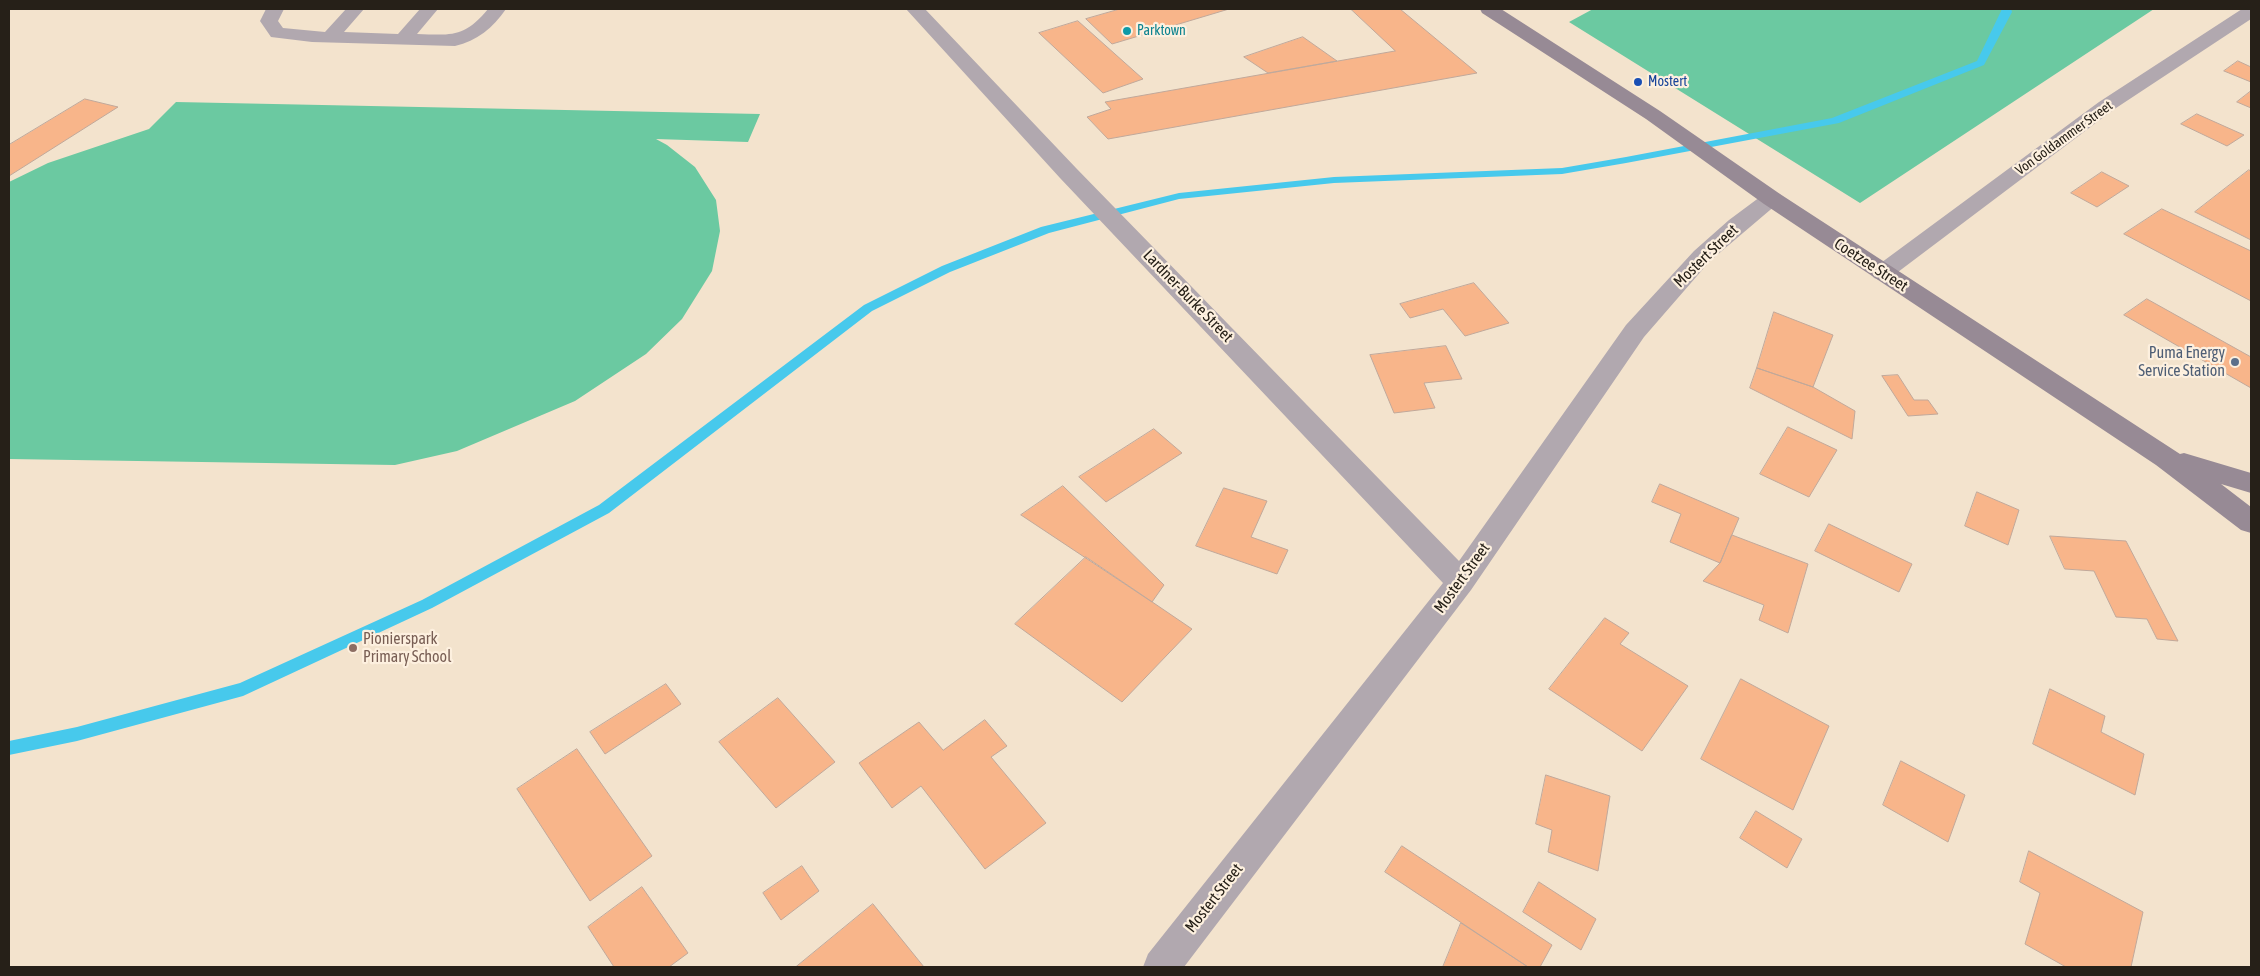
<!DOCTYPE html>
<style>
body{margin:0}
#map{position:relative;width:2260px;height:976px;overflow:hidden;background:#f3e3cd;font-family:"Asap Condensed",sans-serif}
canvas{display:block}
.frame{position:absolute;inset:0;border:10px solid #262018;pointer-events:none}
</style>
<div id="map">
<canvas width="2260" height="976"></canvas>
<div class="frame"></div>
</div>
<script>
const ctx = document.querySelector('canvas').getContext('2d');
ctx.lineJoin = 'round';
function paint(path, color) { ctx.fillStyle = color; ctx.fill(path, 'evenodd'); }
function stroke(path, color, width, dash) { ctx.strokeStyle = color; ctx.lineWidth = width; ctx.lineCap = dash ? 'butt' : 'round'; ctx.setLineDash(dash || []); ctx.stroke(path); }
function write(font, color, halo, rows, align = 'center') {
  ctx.font = font + ' "Asap Condensed",sans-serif'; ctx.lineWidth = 4.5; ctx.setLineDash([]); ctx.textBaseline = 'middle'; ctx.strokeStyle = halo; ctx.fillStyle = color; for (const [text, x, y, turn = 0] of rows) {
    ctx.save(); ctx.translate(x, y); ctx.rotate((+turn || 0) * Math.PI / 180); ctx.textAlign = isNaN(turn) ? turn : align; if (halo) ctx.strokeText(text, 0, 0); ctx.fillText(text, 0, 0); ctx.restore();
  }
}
paint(new Path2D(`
 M1593,9H2154L1860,203L1569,22Z
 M176,102L760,114L748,142L656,139L667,145L695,167L716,200L720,231L712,271L682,319L646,354L575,401L457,451L395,465L9,459V182L48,163L149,129Z`), '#6bc9a1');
paint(new Path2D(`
 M2002,9H2011L2012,12L1984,65L1839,123L1626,163L1562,174L1334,183L1179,199L1049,233L950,272L872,311L609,513L432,608L243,696L77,741L9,755V741L77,727L240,683L422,600L599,505L864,305L942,266L1041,227L1179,193L1334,177L1562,168L1626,157L1832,118L1977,61Z`), '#47c9ec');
const building = new Path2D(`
 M1120,9H1229L1112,44L1086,19Z
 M1351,9H1400L1477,73L1108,139L1087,117L1111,109L1105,102L1395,51Z
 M1078,21L1143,79L1103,93L1039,33Z
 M1303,37L1337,61L1268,73L1244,57Z
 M2238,61L2251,67V82L2224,71Z
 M2251,91V108L2237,102Z
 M85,99L118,107L9,176V145Z
 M2197,114L2244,135L2227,146L2181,124Z
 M2249,170L2251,171V240L2195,212Z
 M2102,172L2129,186L2097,207L2071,193Z
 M2162,209L2251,251V301L2124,234Z
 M1474,283L1509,323L1465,336L1443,309L1410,318L1400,304Z
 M2147,299L2251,357V388L2124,315Z
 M1774,312L1833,335L1813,387L1757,368Z
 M1446,346L1462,379L1424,383L1435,408L1394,413L1370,355Z
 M1757,368L1813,387L1855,411L1852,439L1750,388Z
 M1898,375L1914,400H1928L1938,414L1908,416L1882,376Z
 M1788,427L1837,450L1809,497L1760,474Z
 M1154,429L1182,453L1106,502L1079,477Z
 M1660,484L1739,518L1720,563L1670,542L1681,514L1652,502Z
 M1063,486L1164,585L1152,602L1021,515Z
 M1224,488L1267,501L1251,537L1288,550L1277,574L1196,546Z
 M1977,492L2019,510L2008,545L1965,526Z
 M1829,524L1912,564L1899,592L1815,551Z
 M1732,535L1808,564L1788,633L1759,620L1764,605L1703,581L1720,563Z
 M2050,536L2126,541L2178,641L2157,639L2147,619L2116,617L2094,571L2065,569Z
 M1086,557L1192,629L1122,702L1015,624Z
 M1605,618L1629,633L1620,644L1688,686L1642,751L1549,689Z
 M1741,679L1829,726L1793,810L1701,759Z
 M666,684L681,704L605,754L590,732Z
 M2050,689L2105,716L2101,732L2144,754L2135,795L2033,744Z
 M778,698L835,762L776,808L719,742Z
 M985,720L1007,746L991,757L1046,823L985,869L921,786L892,808L859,763L919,722L943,750Z
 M577,749L652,856L590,901L517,789Z
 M1901,761L1965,795L1948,842L1883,805Z
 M1546,775L1610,796L1598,871L1548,852L1552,830L1536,824Z
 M1756,811L1802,839L1787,868L1740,838Z
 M1402,846L1552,945L1540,967H1528L1385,872Z
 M2029,851L2143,912L2131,967H2066L2025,944L2040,893L2020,882Z
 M802,866L819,891L781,920L763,893Z
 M1539,882L1596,919L1581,950L1523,912Z
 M642,887L688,953L669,967H614L588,927Z
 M873,904L924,967H796Z
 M1461,923L1528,967H1443Z`);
paint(building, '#f8b58a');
stroke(building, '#c0a89a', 1);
paint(new Path2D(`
 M266,9H284L278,21L283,28L325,32L346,9H364L344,32L398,34L420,9H438L417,34C452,35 464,38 488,9H506C493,28 477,41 455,46L312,42L271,37L260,21Z`), '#b1a8af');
paint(new Path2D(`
 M906,9H925L1076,168L1459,561L1626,325L1694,251L1729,220L1764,194L1772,192L1780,194L1783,199L1710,261L1644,337L1471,590L1184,967H1143L1148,954L1443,583L1060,178Z
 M2242,9H2251V19L2113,110L1890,278L1882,281L1874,278L1870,273L1874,268L2099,102Z`), '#b1a8af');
paint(new Path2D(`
 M1480,9H1501L1660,111L1780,194L2180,454L2184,453L2251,473V493L2221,484L2251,507V533L2241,530L2156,465L1764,204L1646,119L1482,13Z`), '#978a95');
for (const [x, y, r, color] of [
 [1127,31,5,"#0f9aa8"],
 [1638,82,5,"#1a4fb4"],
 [2235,362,5,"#5c6f8a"],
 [353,648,5,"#8d6e63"]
]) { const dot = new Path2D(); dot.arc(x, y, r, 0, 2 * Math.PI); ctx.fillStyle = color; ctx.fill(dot); stroke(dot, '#fdf0df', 2); }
write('14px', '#0d838f', '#fdf0df', [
 ["Parktown",1137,31]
], 'left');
write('14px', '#164399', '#fdf0df', [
 ["Mostert",1648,82]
], 'left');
write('14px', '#262018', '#fdf0df', [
 ["Von Goldammer Street",2064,138,-36]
]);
write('16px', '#262018', '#fdf0df', [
 ["Mostert Street",1706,256,-44],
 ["Coetzee Street",1871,265,33],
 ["Lardner-Burke Street",1188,296,46],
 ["Mostert Street",1462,578,-54],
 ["Mostert Street",1214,898,-52]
]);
write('16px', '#4e5e75', '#fdf0df', [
 ["Puma Energy",2225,353],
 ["Service Station",2225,371]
], 'right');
write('16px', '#785e54', '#fdf0df', [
 ["Pionierspark",363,639],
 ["Primary School",363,657]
], 'left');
</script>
